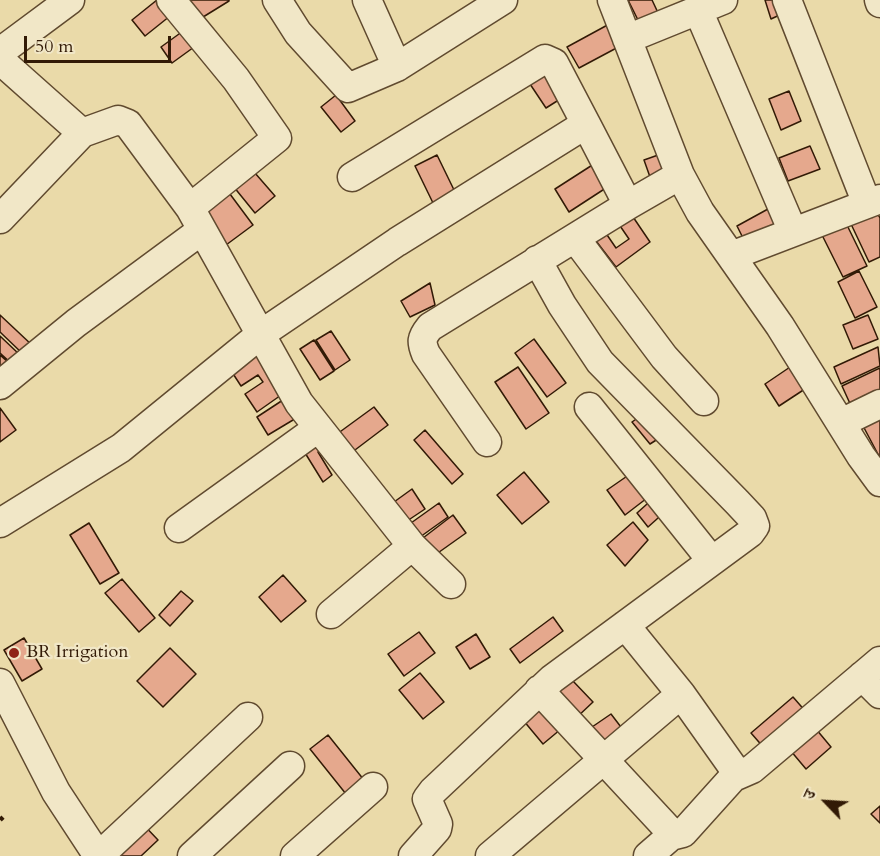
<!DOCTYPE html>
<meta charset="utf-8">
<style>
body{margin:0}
#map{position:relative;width:880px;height:856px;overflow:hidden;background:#eadaa9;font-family:Cardo,"Noto Serif Devanagari",serif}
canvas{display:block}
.north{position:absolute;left:796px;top:772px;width:60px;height:60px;-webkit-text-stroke:4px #f1e7c7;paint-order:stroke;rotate:295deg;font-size:16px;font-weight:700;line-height:24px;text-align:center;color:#321a06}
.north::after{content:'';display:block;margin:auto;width:21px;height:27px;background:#321a06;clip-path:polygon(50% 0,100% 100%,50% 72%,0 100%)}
.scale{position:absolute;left:24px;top:36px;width:147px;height:27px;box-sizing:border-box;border:3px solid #321a06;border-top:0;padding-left:8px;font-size:18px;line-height:21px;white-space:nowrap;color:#321a06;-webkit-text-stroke:4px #f1e7c7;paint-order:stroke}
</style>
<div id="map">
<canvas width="880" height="856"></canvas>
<div class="north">उ</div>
<div class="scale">50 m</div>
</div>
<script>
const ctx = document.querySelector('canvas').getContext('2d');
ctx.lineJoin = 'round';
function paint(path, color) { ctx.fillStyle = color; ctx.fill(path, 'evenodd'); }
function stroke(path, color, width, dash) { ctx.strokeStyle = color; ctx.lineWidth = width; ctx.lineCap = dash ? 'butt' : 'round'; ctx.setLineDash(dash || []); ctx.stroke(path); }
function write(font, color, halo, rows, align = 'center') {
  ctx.font = font + ' Cardo,serif'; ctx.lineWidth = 4.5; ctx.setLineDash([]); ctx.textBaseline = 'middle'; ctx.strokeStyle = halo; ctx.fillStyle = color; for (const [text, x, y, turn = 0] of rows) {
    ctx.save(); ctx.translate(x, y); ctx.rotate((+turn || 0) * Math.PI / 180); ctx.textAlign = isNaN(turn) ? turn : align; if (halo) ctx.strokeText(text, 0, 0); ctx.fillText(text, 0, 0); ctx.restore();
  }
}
const building = new Path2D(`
 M157,0H166L175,12L145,36L132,20Z
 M186,0H229V1L195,22Z
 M628,0H652L660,17L641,26Z
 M765,0H779L786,12L771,19Z
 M613,22L624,44L579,68L567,47Z
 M190,26L201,42L172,63L161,47Z
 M549,71L565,96L546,108L530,84Z
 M789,91L801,121L781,130L769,99Z
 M336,95L355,121L341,132L321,107Z
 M810,146L820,169L788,181L779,158Z
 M661,154L668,167L650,177L644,160Z
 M437,155L456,194L434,205L415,166Z
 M597,162L609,186L569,212L555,189Z
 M248,165L275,196L255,213L229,181Z
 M224,186L253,225L226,245L198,206Z
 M768,209L780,230L747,246L737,226Z
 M629,211L650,242L616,267L593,237L603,229L616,248L629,239L616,220Z
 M876,211L880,218V257L869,262L851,224Z
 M844,219L867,266L843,277L820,231Z
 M859,271L877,307L855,318L838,282Z
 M430,283L435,305L410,317L401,301Z
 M0,315L33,346L24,355L0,332Z
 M868,315L878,339L853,349L843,325Z
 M331,331L350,360L335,370L316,340Z
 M0,336L20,355L12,364L0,353Z
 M534,339L566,383L547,397L515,353Z
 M314,340L334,371L320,380L300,349Z
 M261,345L284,393L257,412L245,394L263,382L258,375L241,386L228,366Z
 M878,347L880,366L841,384L834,367Z
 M0,355L9,363L0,372Z
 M796,363L811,385L779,406L765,384Z
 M518,367L549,413L526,429L495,382Z
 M880,368V395L852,408L842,386Z
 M286,398L298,417L268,435L257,417Z
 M374,407L388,425L351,453L337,434Z
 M0,408L16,430L0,442Z
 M642,415L661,437L650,444L632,422Z
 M880,415V458L862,424Z
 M425,430L463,474L452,484L414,440Z
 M323,436V450L318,452L332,475L323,482L302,448Z
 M524,472L549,502L522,524L497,495Z
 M633,472L651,495L625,515L607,490Z
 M412,489L425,509L407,521L394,502Z
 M656,496L667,510L648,527L637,513Z
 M439,503L448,517L420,537L411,523Z
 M453,515L466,533L435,555L423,538Z
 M633,522L648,540L625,566L607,545Z
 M89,523L119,573L100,584L70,535Z
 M283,575L306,601L281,622L259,597Z
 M122,579L155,618L139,632L105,593Z
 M181,591L193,601L170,626L159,615Z
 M553,617L563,631L520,663L510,649Z
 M419,632L435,653L404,676L388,654Z
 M476,634L490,657L470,669L456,647Z
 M24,638L42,669L22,681L4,650Z
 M170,648L196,674L163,707L137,681Z
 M420,673L444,702L423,719L399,690Z
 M572,680L593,702L575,719L554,696Z
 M793,697L807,713L765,749L751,733Z
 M535,699L561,729L543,744L518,714Z
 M611,714L624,731L605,745L592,727Z
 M811,723L831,747L806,769L785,744Z
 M328,735L368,785L350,799L310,749Z
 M880,806V823L871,814Z
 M139,820L158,840L141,856H116Z`);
paint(building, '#e5a88d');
stroke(building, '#321a06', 1.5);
const minor = new Path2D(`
 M171,0L236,79L277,138L190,208
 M277,0L298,33L348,88L397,67L503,0
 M367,0L397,67
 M612,0L680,175L700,212L780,326L861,456L880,482
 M787,0L867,204
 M879,0L880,3
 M698,10L793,232
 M627,39L723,0
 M0,52L70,0
 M0,60L82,133
 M352,177L545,59L554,63L586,124
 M0,219L82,133L118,120L128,124L190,208L299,403L412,546L451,584
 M575,238L664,357L704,401
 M731,256L880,199
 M0,385L76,323L202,230
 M589,407L712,561
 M841,423L880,404
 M487,442L426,354C421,342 421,338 430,327L633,202
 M0,523L121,448L261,334L397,242L586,124L628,205L680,175
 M179,528L318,428
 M331,614L412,546
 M862,676L880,694
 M0,683L56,792L98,856
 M539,690L667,828L671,836L683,833L737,773L681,694L625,625
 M736,776L752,769L880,661
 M99,856L248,717
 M192,856L290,766
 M295,856L373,787
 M413,856L437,829L438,824L427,799L433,791L552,679L750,533L755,526L752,518L737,502L600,362L562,305L537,260
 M490,856L681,694
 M648,856L671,836`);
stroke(minor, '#604a2f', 31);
stroke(new Path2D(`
 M0,817L5,822`), '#321a06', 4, [4.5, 3]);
stroke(minor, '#f1e7c7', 28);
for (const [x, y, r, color] of [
 [14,653,6,"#8f2418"]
]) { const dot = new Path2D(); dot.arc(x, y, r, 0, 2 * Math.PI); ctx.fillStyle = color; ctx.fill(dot); stroke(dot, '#f1e7c7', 2); }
write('18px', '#321a06', '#f1e7c7', [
 ["BR Irrigation",26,653]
], 'left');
</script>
